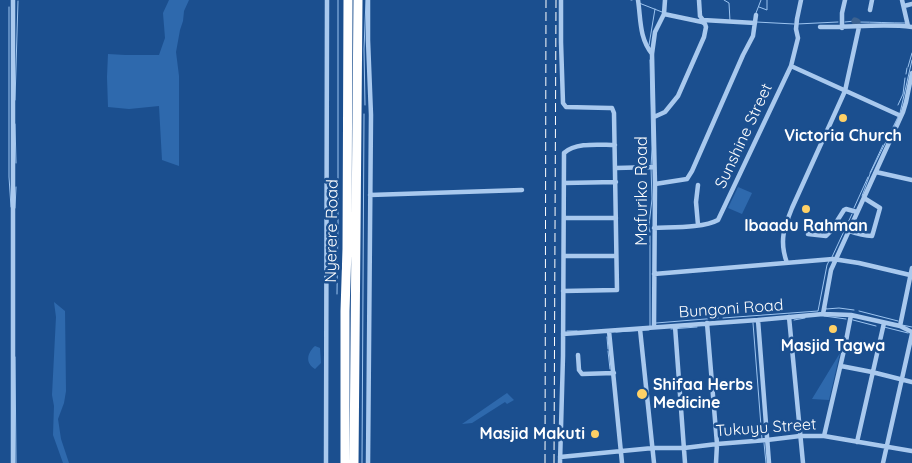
<!DOCTYPE html>
<style>
body{margin:0}
canvas{display:block;background:#1b4f8f}
</style>
<canvas width="912" height="463"></canvas>
<script>
const ctx = document.querySelector('canvas').getContext('2d');
ctx.lineJoin = 'round';
function paint(path, color) { ctx.fillStyle = color; ctx.fill(path, 'evenodd'); }
function stroke(path, color, width, dash) { ctx.strokeStyle = color; ctx.lineWidth = width; ctx.lineCap = dash ? 'butt' : 'round'; ctx.setLineDash(dash || []); ctx.stroke(path); }
function write(font, color, halo, rows, align = 'center') {
  ctx.font = font + ' Quicksand,sans-serif'; ctx.lineWidth = 5; ctx.setLineDash([]); ctx.textBaseline = 'middle'; ctx.strokeStyle = halo; ctx.fillStyle = color; for (const [text, x, y, turn = 0] of rows) {
    ctx.save(); ctx.translate(x, y); ctx.rotate((+turn || 0) * Math.PI / 180); ctx.textAlign = isNaN(turn) ? turn : align; if (halo) ctx.strokeText(text, 0, 0); ctx.fillText(text, 0, 0); ctx.restore();
  }
}
paint(new Path2D(`
 M169,0H189L184,11L183,21L180,30L176,52L179,76V166L162,160L159,106L129,109L108,107L107,77L108,54L125,55H159L165,38L163,13Z
 M738,187L752,193L742,214L728,208Z
 M54,302L65,311L66,391L64,403L58,419L61,439L69,463H63L53,435L54,406L52,395L56,317Z
 M315,346L320,348L321,363L315,369C305,363 307,353 315,346Z
 M840,353L829,400L812,399Z
 M507,393L514,400L507,404L505,402L472,423L462,424Z`), '#2e69ad');
stroke(new Path2D(`
 M631,0H632
 M724,0L729,3L730,21
 M639,3L662,12L663,11
 M9,7V177L11,207
 M759,7L767,10V0
 M756,13L761,0
 M756,22L794,24
 M845,22L855,21
 M857,22C874,22 890,23 906,23
 M797,24L838,22
 M649,45L655,9
 M908,67L912,53
 M906,74L907,68
 M15,100L18,1
 M365,105L364,49L366,0
 M898,105L903,94L905,78
 M900,113L912,60
 M15,124L16,163
 M870,173L883,145
 M862,196L870,174L898,117
 M15,208L16,187
 M854,208L868,177
 M649,225L652,199L651,167L652,149L650,60
 M649,227L650,232
 M832,257L852,214
 M337,294L338,223V0
 M826,308V309L839,308L854,310
 M859,311L898,321
 M824,316L846,319
 M723,318L818,311L827,265L829,261
 M794,320L805,318
 M853,320L876,326
 M656,323L718,318
 M753,323L762,439
 M902,325L912,327
 M650,326V236
 M884,327L908,333
 M671,329L697,327
 M567,331H577
 M616,332L649,330
 M607,337L608,349
 M608,351L610,369
 M15,357L16,463
 M764,443L766,463
 M362,463L364,114`), '#9cc4f0', 1);
stroke(new Path2D(`
 M855,21L857,22`), '#3c6290', 7);
stroke(new Path2D(`
 M13,0V463
 M368,0V40L371,115L368,463
 M561,0V42L563,103L566,107L609,108H612L614,113L617,290L563,291
 M638,0C641,20 639,37 652,54
 M699,0L700,16L703,20L755,23
 M902,0L908,26
 M904,6L912,4
 M870,10L872,0
 M820,27C850,28 881,23 912,27
 M842,28V13L845,0
 M791,66L901,116
 M654,117L665,112L678,96L704,37L706,27L705,24L702,22L664,14
 M616,168L654,167
 M876,172L912,180
 M564,183L616,182
 M655,184L687,179L692,171L743,55L753,36L756,15
 M698,185L696,202L698,225
 M370,195L522,190
 M564,218H616
 M654,228C671,227 704,228 718,220L791,66L798,38L796,29L797,19L801,0
 M849,231C857,234 863,236 872,236L873,233L880,208L864,198
 M808,234L826,236L830,232L844,210L846,209L857,212
 M564,256H616
 M787,263C779,241 784,228 792,208L845,91L859,27
 M654,274L833,259L859,263L910,275
 M823,314L831,270L903,112L906,102L912,73
 M789,317L803,463
 M758,320L769,463
 M707,323L717,444L716,463
 M675,326L685,463
 M900,326L912,268
 M654,327L655,184L652,54L655,32L664,14L665,0
 M640,329L654,463
 M609,331L622,463
 M563,334L758,320L823,314L851,315L900,326L912,332
 M578,355L579,370L582,374L614,373
 M841,366L872,372L912,382
 M824,436L845,346L851,315
 M857,442L884,323
 M560,457L653,448H684L717,444L767,440L800,436H824L912,451
 M326,463L327,0
 M560,463L563,356L564,153C576,142 599,145 615,145
 M883,463L912,334`), '#a9c9ee', 4.5);
stroke(new Path2D(`
 M345,463V311L347,249L348,0
 M354,463L358,0`), '#fff', 9);
stroke(new Path2D(`
 M545,463L546,0
 M554,463L556,0`), '#fff', 1, [9, 4]);
for (const [x, y, r, color] of [
 [843,118,5,"#ffd166"],
 [806,209,5,"#ffd166"],
 [833,329,5,"#ffd166"],
 [642,394,6,"#ffd166"],
 [595,434,5,"#ffd166"]
]) { const dot = new Path2D(); dot.arc(x, y, r, 0, 2 * Math.PI); ctx.fillStyle = color; ctx.fill(dot); stroke(dot, '#1b4f8f', 2); }
write('16px', '#fff', '#1b4f8f', [
 ["Sunshine Street",744,136,-65],
 ["Mafuriko Road",642,191,-90],
 ["Nyerere Road",332,231,-89],
 ["Bungoni Road",731,309,-4],
 ["Tukuyu Street",766,428,-4]
]);
write('bold 16px', '#fff', '#1b4f8f', [
 ["Victoria Church",843,136],
 ["Ibaadu Rahman",806,226],
 ["Masjid Tagwa",833,346],
 ["Shifaa Herbs",653,385,"left"],
 ["Medicine",653,403,"left"],
 ["Masjid Makuti",585,434,"right"]
]);
</script>
